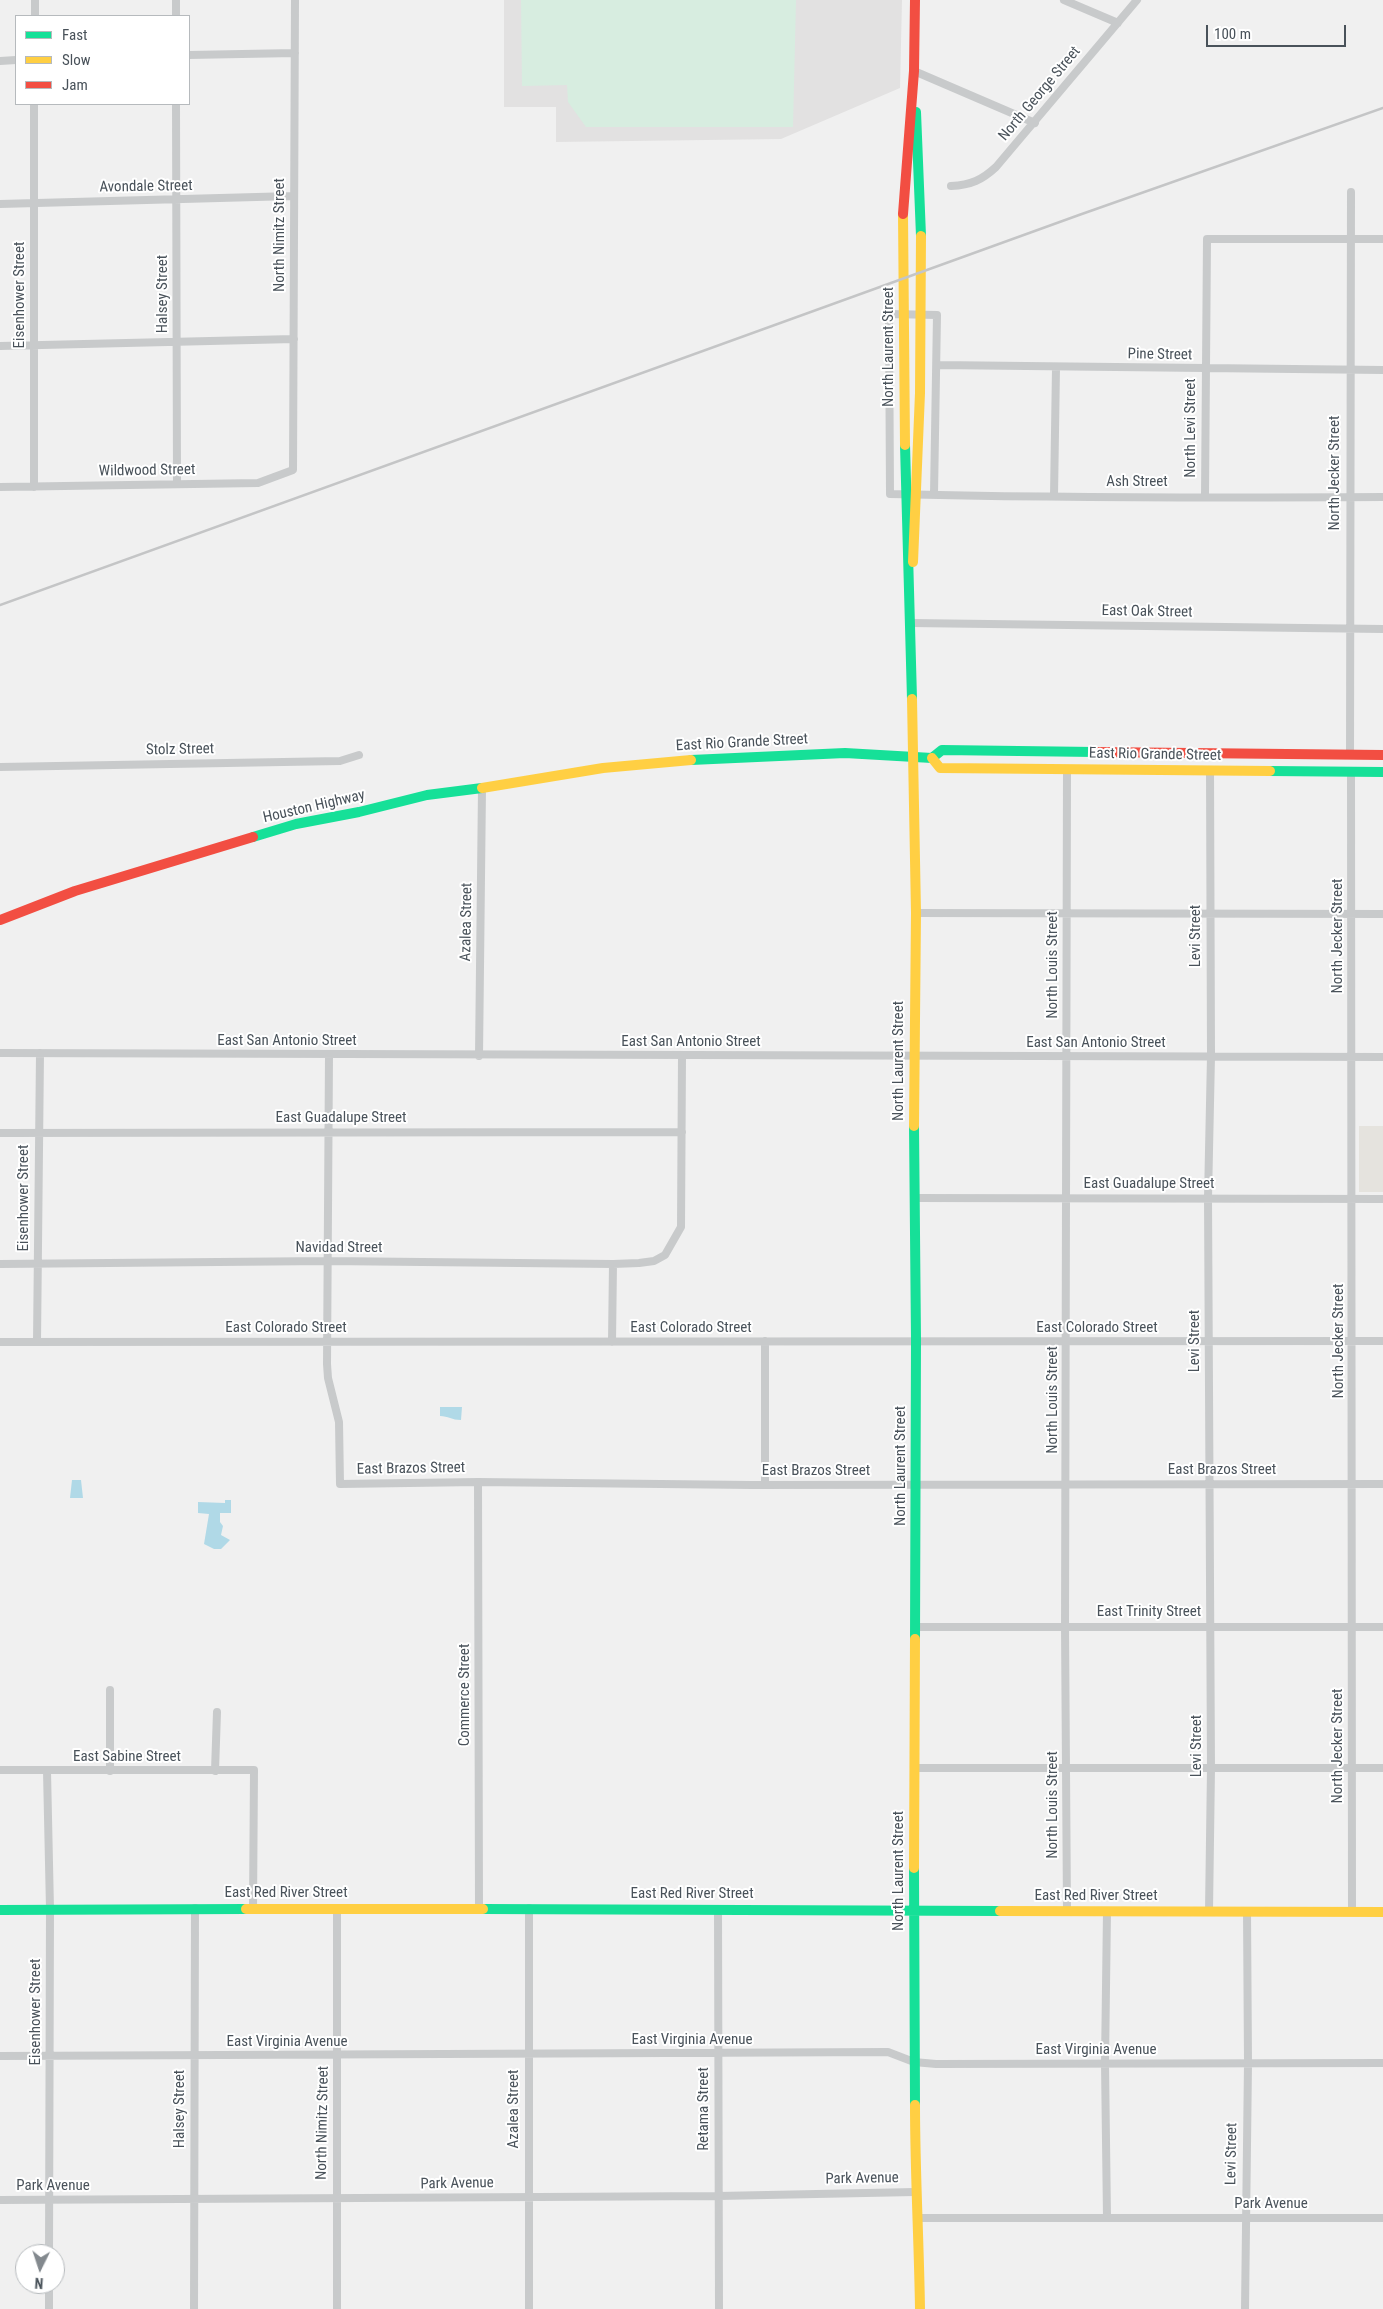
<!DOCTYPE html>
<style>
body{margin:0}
#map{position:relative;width:1383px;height:2309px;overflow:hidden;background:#f0f0f0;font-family:"Roboto Condensed",sans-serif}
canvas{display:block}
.legend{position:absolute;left:15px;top:15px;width:175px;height:90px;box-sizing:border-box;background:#fff;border:1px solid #b6babd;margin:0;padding:6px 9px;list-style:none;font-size:15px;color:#49525a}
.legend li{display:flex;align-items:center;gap:10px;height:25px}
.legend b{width:25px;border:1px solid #b6babd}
.north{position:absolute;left:15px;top:2244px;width:50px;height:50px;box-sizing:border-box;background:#fff;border:1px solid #b6babd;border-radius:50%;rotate:184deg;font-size:14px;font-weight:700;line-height:20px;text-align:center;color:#49525a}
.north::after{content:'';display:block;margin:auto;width:18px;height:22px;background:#83898e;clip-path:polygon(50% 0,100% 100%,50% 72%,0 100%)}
.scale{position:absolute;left:1206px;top:25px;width:140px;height:22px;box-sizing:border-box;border:2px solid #49525a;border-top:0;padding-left:6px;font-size:15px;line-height:18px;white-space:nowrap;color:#49525a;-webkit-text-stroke:4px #fff;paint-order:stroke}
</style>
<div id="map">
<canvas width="1383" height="2309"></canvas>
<ul class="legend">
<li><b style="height:6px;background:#16e098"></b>Fast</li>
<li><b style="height:6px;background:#ffcf43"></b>Slow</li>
<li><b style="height:6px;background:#f24e42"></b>Jam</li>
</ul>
<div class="north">N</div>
<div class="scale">100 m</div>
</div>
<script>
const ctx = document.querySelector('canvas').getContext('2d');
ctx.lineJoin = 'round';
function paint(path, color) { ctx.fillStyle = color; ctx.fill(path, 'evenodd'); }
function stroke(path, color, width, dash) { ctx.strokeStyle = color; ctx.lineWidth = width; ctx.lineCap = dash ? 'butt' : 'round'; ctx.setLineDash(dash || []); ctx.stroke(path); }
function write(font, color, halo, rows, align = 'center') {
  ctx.font = font + ' "Roboto Condensed",sans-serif'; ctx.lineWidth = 4; ctx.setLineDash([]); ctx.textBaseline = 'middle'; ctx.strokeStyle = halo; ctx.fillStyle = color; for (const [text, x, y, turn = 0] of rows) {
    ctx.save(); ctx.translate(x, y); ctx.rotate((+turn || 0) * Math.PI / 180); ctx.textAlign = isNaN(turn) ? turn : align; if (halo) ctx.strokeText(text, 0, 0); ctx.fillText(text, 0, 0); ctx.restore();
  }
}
paint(new Path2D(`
 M1359,1126H1383V1192H1359Z`), '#e5e3de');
paint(new Path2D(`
 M504,0H902L900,88L781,139L556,142V107H504Z`), '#e2e1e1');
paint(new Path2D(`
 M521,0H796L793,127H586L568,102L567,85L522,86Z`), '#d7ede0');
paint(new Path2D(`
 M440,1407H462L461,1420C452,1420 448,1416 440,1416Z
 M72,1480H81L83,1498H70Z
 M225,1500H231V1513H220V1522L223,1526L221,1535L230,1540L221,1549H214L204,1544L209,1514L198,1513V1502L225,1503Z`), '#b0d9e7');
stroke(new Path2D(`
 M1064,0L1118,23
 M35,16V0
 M176,16V0
 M189,55L295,53
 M0,61L16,60
 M914,71L1035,123
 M176,104L177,484
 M951,186C971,185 982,180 996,167L1137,0
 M0,204L293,196
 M0,346L294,339
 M937,365L1383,370
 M0,487L258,483L293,470L295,0
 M34,487V104
 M934,494L937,315L889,314L890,494C1054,498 1219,498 1383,497
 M1054,496L1056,368
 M1205,496L1207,239H1383
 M910,623L1383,629
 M1350,755L1351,192
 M0,767L340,761L359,755
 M1067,769L1065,1626L1067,1911
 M1351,772L1352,1911
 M916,913L1383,914
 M0,1053L1383,1057
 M329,1055L327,1364L328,1378L339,1422L340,1484L478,1482L752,1485L1383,1484
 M479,1056L482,788
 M0,1133L682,1132
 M915,1198L1383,1199
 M0,1264L327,1261L613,1264L639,1263L654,1261L665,1255L681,1227L682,1056
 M765,1341V1485
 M0,1342L1383,1341
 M37,1342L40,1053
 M612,1342L613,1264
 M478,1482L479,1908
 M915,1627H1383
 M110,1690V1771
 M914,1768H1383
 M0,1770H254L253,1909
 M47,1771L50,1909L49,2254
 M215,1771L217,1712
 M337,1908V2309
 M529,1908V2309
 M718,1909L719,2309
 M1107,1911L1105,2063L1107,2218
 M1209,1911L1211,1768L1208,1198L1211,1056L1210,771
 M0,2056L888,2052L914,2062L936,2064L1383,2063
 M0,2200L718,2196L915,2192
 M918,2218H1383
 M49,2284V2309
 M194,2309L195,1908
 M1245,2309L1248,2063L1247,1911`), '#c8cacb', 8);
stroke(new Path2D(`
 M916,112L921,236
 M905,445L912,699
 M691,760L845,753L932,758L942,750L1095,752
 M1270,771L1383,772
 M253,837L296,824L359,812L427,795L482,788
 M914,1126L916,1340L915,1639
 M914,1868L915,2105
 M483,1909L1000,1911
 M0,1910L246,1909`), '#16e098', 10);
stroke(new Path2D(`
 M903,214L905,445
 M913,562L920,393L921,236
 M912,699L916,913L914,1126
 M932,758L940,768L1270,771
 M482,788L603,768L691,760
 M914,1868L915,1639
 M246,1909H483
 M1000,1911L1383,1912
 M915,2105C915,2173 919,2241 920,2309`), '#ffcf43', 10);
stroke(new Path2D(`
 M903,214L914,71L915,0
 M1095,752L1383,755
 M0,920L75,891L253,837`), '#f24e42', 10);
stroke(new Path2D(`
 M0,605L1079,215L1383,108`), '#c4c5c6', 2.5);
write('15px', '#49525a', '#fff', [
 ["North George Street",1040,94,-50],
 ["Avondale Street",146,187,-1],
 ["North Nimitz Street",280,235,-90],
 ["Halsey Street",163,294,-90],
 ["Eisenhower Street",20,295,-90],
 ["North Laurent Street",889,347,-90],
 ["Pine Street",1160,355,1],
 ["North Levi Street",1191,428,-90],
 ["Wildwood Street",147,471,-1],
 ["North Jecker Street",1335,473,-90],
 ["Ash Street",1137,482],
 ["East Oak Street",1147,612,1],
 ["East Rio Grande Street",742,743,-3],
 ["Stolz Street",180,750,-1],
 ["East Rio Grande Street",1155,755,1],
 ["Houston Highway",314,807,-13],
 ["Azalea Street",467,922,-89],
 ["Levi Street",1196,936,-90],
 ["North Jecker Street",1338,936,-90],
 ["North Louis Street",1053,965,-90],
 ["East San Antonio Street",287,1041],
 ["East San Antonio Street",691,1042],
 ["East San Antonio Street",1096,1043],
 ["North Laurent Street",899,1061,-90],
 ["East Guadalupe Street",341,1118],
 ["East Guadalupe Street",1149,1184],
 ["Eisenhower Street",24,1198,-90],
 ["Navidad Street",339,1248],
 ["East Colorado Street",286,1328],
 ["East Colorado Street",691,1328],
 ["East Colorado Street",1097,1328],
 ["Levi Street",1195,1341,-90],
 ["North Jecker Street",1339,1341,-90],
 ["North Louis Street",1053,1400,-90],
 ["North Laurent Street",901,1466,-90],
 ["East Brazos Street",411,1469,-1],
 ["East Brazos Street",1222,1470],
 ["East Brazos Street",816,1471],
 ["East Trinity Street",1149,1612],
 ["Commerce Street",465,1695,-90],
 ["Levi Street",1197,1746,-90],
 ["North Jecker Street",1338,1746,-90],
 ["East Sabine Street",127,1757],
 ["North Louis Street",1053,1805,-90],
 ["North Laurent Street",899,1871,-90],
 ["East Red River Street",286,1893],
 ["East Red River Street",692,1894],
 ["East Red River Street",1096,1896],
 ["Eisenhower Street",36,2012,-90],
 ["East Virginia Avenue",692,2040],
 ["East Virginia Avenue",287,2042],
 ["East Virginia Avenue",1096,2050],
 ["Halsey Street",180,2109,-90],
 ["Azalea Street",514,2109,-90],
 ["Retama Street",704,2109,-90],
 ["North Nimitz Street",323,2123,-89],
 ["Levi Street",1232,2154,-89],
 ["Park Avenue",862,2179,-1],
 ["Park Avenue",457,2184,-1],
 ["Park Avenue",53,2186],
 ["Park Avenue",1271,2204]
]);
</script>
